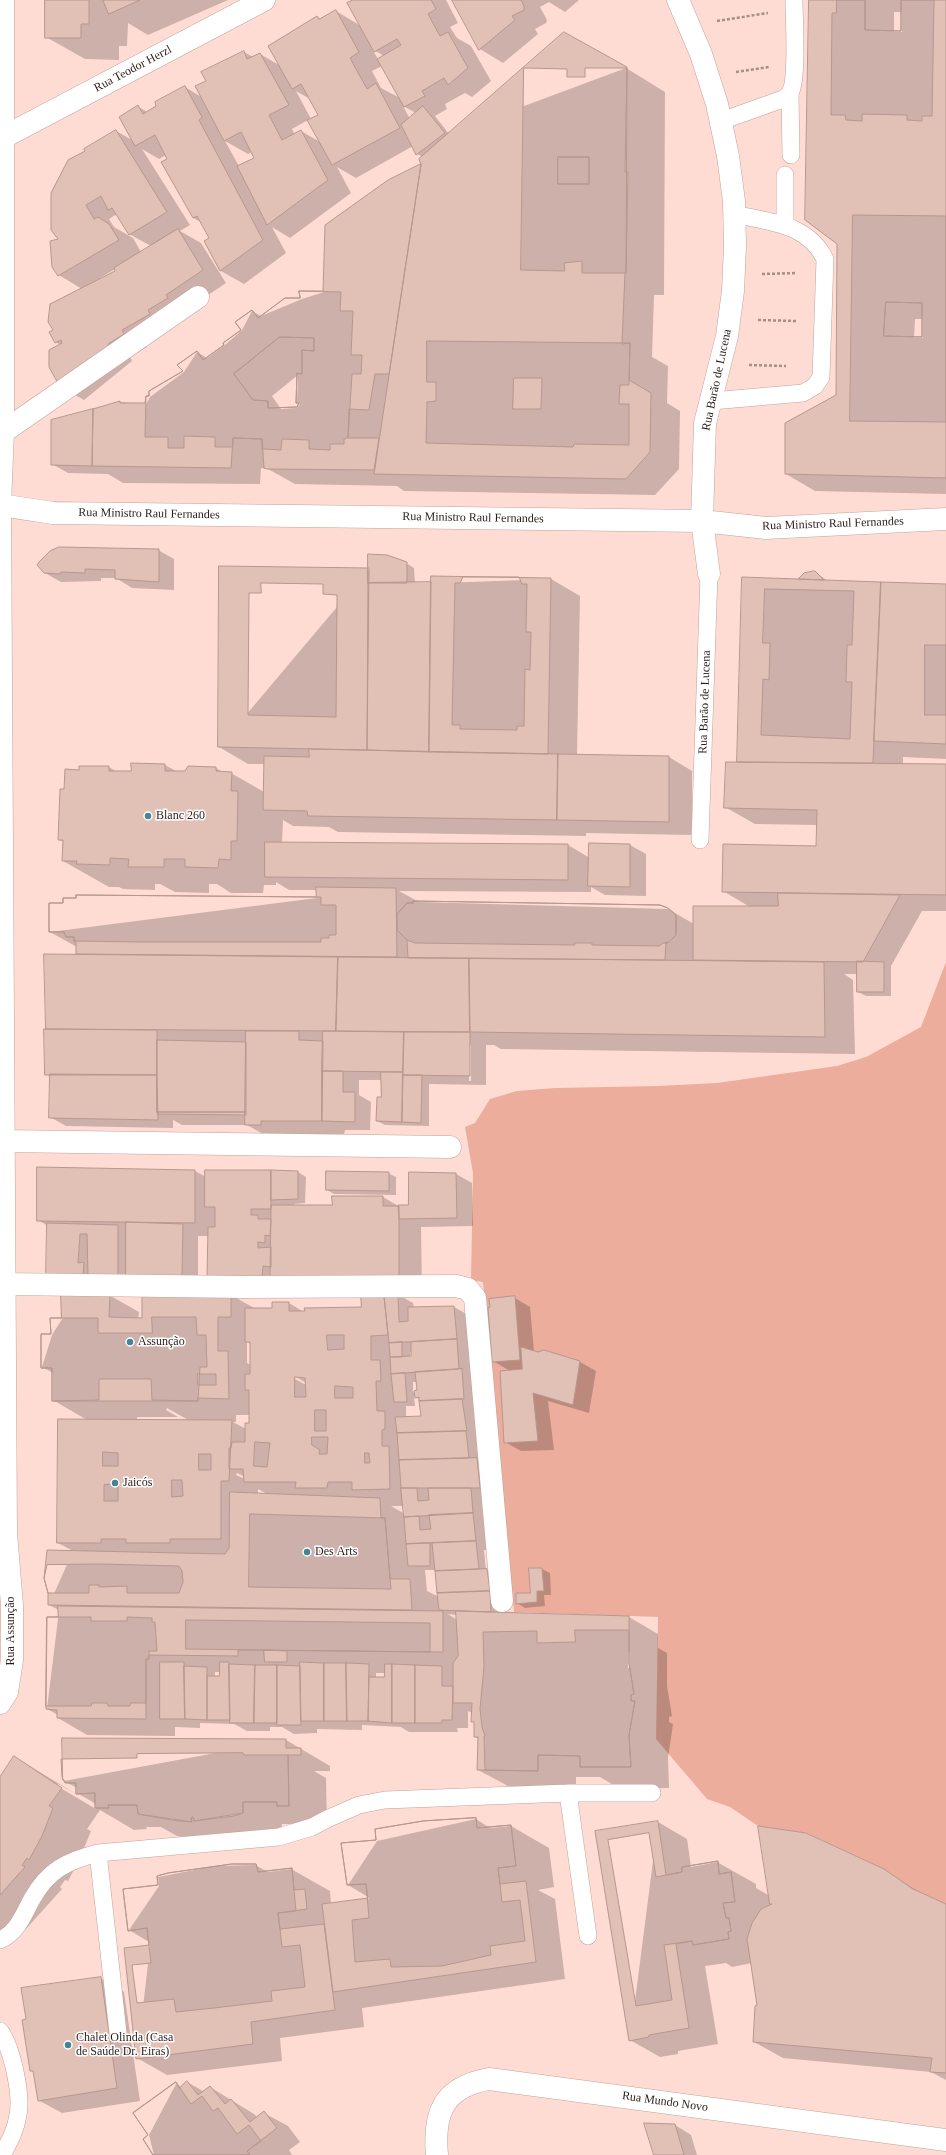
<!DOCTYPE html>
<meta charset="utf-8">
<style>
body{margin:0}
canvas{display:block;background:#ffdcd3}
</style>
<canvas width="946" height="2155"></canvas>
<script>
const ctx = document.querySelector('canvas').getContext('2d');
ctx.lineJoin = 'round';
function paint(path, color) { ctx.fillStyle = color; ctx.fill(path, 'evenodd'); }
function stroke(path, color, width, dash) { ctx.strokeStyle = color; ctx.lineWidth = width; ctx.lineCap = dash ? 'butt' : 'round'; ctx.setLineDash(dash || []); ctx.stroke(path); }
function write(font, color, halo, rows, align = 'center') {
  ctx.font = font + ' "Times New Roman",serif'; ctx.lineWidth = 3; ctx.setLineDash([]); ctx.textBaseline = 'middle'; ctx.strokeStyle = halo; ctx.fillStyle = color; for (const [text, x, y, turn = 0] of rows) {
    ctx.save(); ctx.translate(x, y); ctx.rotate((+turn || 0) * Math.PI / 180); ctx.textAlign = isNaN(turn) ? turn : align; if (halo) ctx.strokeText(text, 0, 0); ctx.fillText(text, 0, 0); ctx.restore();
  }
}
paint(new Path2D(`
 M946,962V1904L913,1889L884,1869L807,1833L758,1826L730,1807L707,1799L656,1739L658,1617L514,1612L483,1282L471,1280L473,1173L465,1127L475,1123L490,1099L517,1091L555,1088L659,1086L717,1083L837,1066L866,1057L921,1027Z`), '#ecad9c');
paint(new Path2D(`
 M46,0H228L148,35L128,23L127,46H119V60L85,59L46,37Z
 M355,0H446L458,23L450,27L457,38L471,46L491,81L472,97L465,93L445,104L447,109L435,116L449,134L626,68L665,92L664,295H654L652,357L668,366L667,403L680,411L679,469L655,495L404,491L397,486L295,484L268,469L261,468L260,484L123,483L108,474L68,473L52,464L119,402L146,404L150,397L184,372L197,352L207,358L225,345L242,330L252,311L261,316L302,299L324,292L388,181L423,165V157L417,154L413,146L356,178L337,167L351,193L290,238L272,227L286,253L244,284L221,271L205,242L211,238L203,223L193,218L166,155L159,159L142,149L190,225L180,231L201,243L226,283L189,308L145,344L147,347L130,357L132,361L84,400L61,387V345L55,342L54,330L82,289L59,275V239L86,152L116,131L134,141L138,107L148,112L185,87L203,98L207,82L244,52L253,57L260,54L279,65L318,17L321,19L336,11L361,26ZM372,49L384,56L378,59ZM382,66L400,98L381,88L372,71ZM296,91L310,99L319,115L311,119ZM403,106L416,113L410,119ZM308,120L320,142L301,131L295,135L292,129ZM225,141L248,154L252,152L255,158L239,166ZM117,214L129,234L151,246L141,252L133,238L114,227L109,219ZM115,269L117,271L101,279L100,278ZM298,375L297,402L300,404L297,408L281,409L272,396Z
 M453,0H579L565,12L549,2L540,7L547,20L546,23L535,29L538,34L503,63L480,49Z
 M810,0H946V494L815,491L786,474L837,396L838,243ZM894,12H902V32H894ZM915,319H923V338H914Z
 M158,550L174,559V590L132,588L116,578H101V581L61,582L45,573Z
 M406,563L414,568L415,584L551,579L580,596L577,755L669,757L692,771V835L586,833V836L338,832L329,827L293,826L283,820L282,843L568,845L590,858L630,845L646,854V896L605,895L591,887V892L399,891L419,902L668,909L694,924L750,907L723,891L817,847V825L755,824L725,807L738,763L743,578L803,581L800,579L811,572L818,574L829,582L946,586V759L903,757V764L946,765V911H922L891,966V996H866L858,992V974H844L853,980L855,1054L501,1049L494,1045H486V1085L429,1084V1126L385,1125L377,1121L382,1098V1080H359V1095L371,1102L370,1130H345L344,1134H284L270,1138L247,1125H182L173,1120V1128L66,1126L50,1117L51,1077L46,1074L49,1030L46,1028L77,955V947L50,932L317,898V890H289L276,882V885H264L263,893H231L217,884H209V893L175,892L160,884H155V890L123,889L119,887H109L63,861L64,842L59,840L65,790L80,771L109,767L117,772H131L165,765L178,772L216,768L224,773H231L264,792L265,764H248L219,747L369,569ZM469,1045H471V1081H469Z
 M38,1168L195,1171L206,1177L298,1172L306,1177L305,1203L294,1204V1206H333L383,1197L400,1207L409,1206L410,1174H456L472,1183L473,1226L421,1227L422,1290L208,1276L209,1236H198V1285H63L48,1226L38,1220Z
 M388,1173L396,1177V1195L334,1194L327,1190Z
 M397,1294L413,1303L414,1308L454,1307L470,1316L492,1550H484L486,1570L495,1575L499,1613L629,1617L658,1634V1648L667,1653V1686L672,1716L669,1717V1722L673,1724L668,1758L669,1788L620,1789L600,1777H576V1793L525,1792L514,1786H508L478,1770L479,1739L475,1737V1723L472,1721V1713L468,1711V1728H457L458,1732H409L401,1727L362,1725V1730L317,1729V1733L294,1734L282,1727H270V1731H247L234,1724L200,1723V1728L175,1727V1736L87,1735L58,1718V1715L47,1709L59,1610L49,1605L73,1551L58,1543L87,1420L53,1400V1373L42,1367L52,1335L62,1319L109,1295L139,1312L138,1319H143L231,1295L256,1309H273L289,1303L304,1312L362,1308V1296ZM247,1342L251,1344V1365L247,1363ZM410,1352H412V1357H410ZM291,1374L306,1383V1385L290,1376ZM413,1382H417L418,1391L413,1392ZM414,1396L420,1400L422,1417L406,1418V1406H415ZM167,1408L190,1421H137V1417H178L166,1410ZM236,1415H250V1424L246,1429L233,1422H236ZM237,1473L245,1477V1479L236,1475ZM258,1489L267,1494H258ZM391,1506H404L405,1514ZM425,1570H436L439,1597L427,1591ZM448,1614L457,1615V1620ZM628,1652H630V1668H628ZM215,1672H220V1677H215ZM376,1673H386L385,1678H376Z
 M515,1298L530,1307L534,1351L580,1362L596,1371L589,1413L548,1401L554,1450L521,1451L505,1442L510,1371L493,1361Z
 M530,1569H542L550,1573L551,1595H544L545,1606L525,1608L517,1603L531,1594Z
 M286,1740L330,1766V1771H314L326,1778L327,1828L310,1824H282L281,1835L229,1843L177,1836L161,1827H146L147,1829L134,1830L100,1810L87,1829L91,1831L80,1858L68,1881L65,1880L60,1887L62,1889L25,1930L19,1926L0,1938V1779L15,1757L76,1794L58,1784L57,1786L96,1809V1804L77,1793V1788L64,1781Z
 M476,1819L490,1828L511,1826L549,1848L554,1887L538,1890L555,1899L565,1979L362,2008L364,2027L280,2038L282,2061L167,2075L137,2058L150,1947L149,1942L129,1930L159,1886L158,1877L215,1866L255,1865L268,1872L291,1869L330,1891L331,1904L369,1899L368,1897L348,1885L377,1841Z
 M658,1822L687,1839L691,1867L717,1862L756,1884V1888L770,1896L884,1870L927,1897L946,1905V2080L931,2072L783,2058L754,2042L758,2006L752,1963L732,1967L726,1963L705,1966L718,2044L678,2051V2054L660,2057L630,2040Z
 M100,1978L124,1992L140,2101L62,2113L38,2100L34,2072L31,2070L27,2020Z
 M187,2082L203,2091L210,2087L254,2114L258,2118L264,2113L288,2126L300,2142L289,2150L292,2155H154L149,2135L176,2084L181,2087Z
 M675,2125L691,2135L697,2155H655Z`), '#0003');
const building = new Path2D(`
 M45,0H89V24H81V38H45Z
 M103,0H140L109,14Z
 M353,0H431L436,9L428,14L440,36L448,32L468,68L448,85L444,78L422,91L425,96L404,107L377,59L401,45L397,39L374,52L347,3Z
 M452,0H521L524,6V10L512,16L515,20L479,50Z
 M809,0H865V30L901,31V0H946V478L785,474V423L836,395L837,244L805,220ZM886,302L922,303V337L884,336Z
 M837,0H865V30L901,31V0H934L932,116H922V121L907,120V115L862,114V121L846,120L845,115H831L832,13H836Z
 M336,10L359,52L350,58L367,89L376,83L400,128L332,165L307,120L318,115L301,84L292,89L268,46L317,16L319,19Z
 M564,32L627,67L625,172H628L626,273H625L622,344L630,343L629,380L651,393L650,452L626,479L374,474L421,165L419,159ZM558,157H589V184H558Z
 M244,51L247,59L260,53L289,105L269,115L282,140L301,130L328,180L267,225L237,166L254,158L241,132L224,141L195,86L206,81L201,72Z
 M524,68L567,69V77H585V68H627L626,273H582V261L564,263L565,271L521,270ZM558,157H589V184H558Z
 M185,86L202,117L199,120L263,240L220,271L204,241L209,238L197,216L193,218L161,162L167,159L155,135L135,146L119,117L138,105L143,114L156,106L155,102Z
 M423,106L445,133L416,155L401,125Z
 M116,130L167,212L129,235L112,208L108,210L101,196L86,205L94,219L98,217L109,224L119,240L58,276L52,267L50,241L58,239L51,230V193L68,160L85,151L84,149Z
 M421,164L389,374H375L369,410L349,409L348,438H379L374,470L267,469L264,468L262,439L233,438L231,468L92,466L93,409L120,401V403H145L146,396H149V391L183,371L177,365L197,351L203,360L224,345L223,343L241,330L235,322L252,310L258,318L285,298H300L299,291H323L325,225L388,180ZM280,337L314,338V351L302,350V374L297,373L296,403H299L297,407L268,408V401L253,400L234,374Z
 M853,215L946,216V422L850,421ZM886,302L922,303V337L884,336Z
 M178,229L203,270L166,295L168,298L148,310L150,314L122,330L124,334L108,344L109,347L60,387L49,367V350L62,343L61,340L55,343L49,332L53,330L48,322L50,304L115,271L114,268Z
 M299,291L341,292L340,311H353L351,355H362L361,374H352L348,438L344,439V444H330V450L309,449V440L282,439L281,450L264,449H262V439L233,438V447H215V437L184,436V448H168V437H145L146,396H149V391L183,371L177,365L197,351L203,360L224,345L223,343L241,330L235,322L252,310L258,318L285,298H300ZM280,337L314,338V351L302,350V374L297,373L296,403H299L297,407L268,408V401L253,400L234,374Z
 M427,341L630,343L629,385H620L619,404H629V445L574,444L573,447L426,443L427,402L436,401V382H427ZM514,378H542L541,409H513Z
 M93,409L92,466L51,465V420Z
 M59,547L159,549V582L115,579V570L85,569V573L61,572L60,574L44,573L37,565L39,562L50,551Z
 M368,554L387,555L407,562V583H368Z
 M219,566L369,568L367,750L218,747Z
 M815,571L824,580L798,579L804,573Z
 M431,576L551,578L548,754L429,752Z
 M463,577H519L522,584H527L526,632H531L530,670L525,669L524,726H517V730L460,729V725H452L455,583H460Z
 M742,577L881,582L873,763L737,762Z
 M431,582L429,752L367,750L368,583Z
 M881,582L946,584V744L874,741Z
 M261,583L323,584V594L337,595L336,717L248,715L249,593H261Z
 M765,589L854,591L852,645H847L846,682H852L850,739L761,735L763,679L769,680L770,643H763Z
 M925,645H946V715H925Z
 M309,749L558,754L557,820L308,816L307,811L263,810L264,756L309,757Z
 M558,754L669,756V822L557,820Z
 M726,762L946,764V895L722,892L723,844L816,846L817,810L724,808Z
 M131,763L165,764V771H185L188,766L216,767V771L232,772L231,791H238L237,841H231V860L219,859L218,868L185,867V859H164V867H128L129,859L110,858V865L76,864L77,861H62L63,840H58L60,789H64L65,769L79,770V766H109V771H131Z
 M265,842L568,844V880L265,877Z
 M589,843L630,844V887L588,886Z
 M316,887L396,888L397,957L76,954V941H74V937H66L64,932H49V903H63V898H76V895L316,897Z
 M778,893L900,895L863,962L693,960V906H778Z
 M76,895L321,897V905H336V935H329V938H321V942H140L74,941V937H66L64,932H49V903H63V898H76Z
 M413,901L660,905L668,908L676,915V935L668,943H663L659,946L592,945V943H574L575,945L415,943L407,940L397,930V914L407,903H413Z
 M413,901L660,905L668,908L676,915V935L668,943L666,942L665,960L408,958L407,940L397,930V914L407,903H413Z
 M44,954L338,957L336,1031L46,1029Z
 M338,957L469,958L470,1032L336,1031Z
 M469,958L824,962L825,1037L470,1032Z
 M857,961L884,962V992H857Z
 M44,1029L157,1030V1075H45Z
 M246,1031H299V1040L323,1041L322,1121H261V1125H245Z
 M323,1031L404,1032L403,1072L322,1071Z
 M404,1032H470V1076L403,1075Z
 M157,1040L246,1042V1112H157Z
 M322,1071H343V1092H355V1122L322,1121Z
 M381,1072H403L402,1122L376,1121L377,1097H381Z
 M50,1074L157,1075L158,1120L49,1118Z
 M403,1075H422L421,1123L402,1122Z
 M157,1112H246V1115L158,1114Z
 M37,1167L195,1170V1223L37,1221Z
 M205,1170H271V1209H251V1215H258V1219H271L270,1236L265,1235V1243L258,1242V1248L271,1247V1267L263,1266L262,1277H207L208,1227H215V1207H205Z
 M271,1170L298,1171V1199L271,1200Z
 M326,1171L389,1172V1191L326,1190Z
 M409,1172L456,1173L457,1218L399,1219L398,1205H408Z
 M332,1196H383V1206H399V1277H270L271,1205H332Z
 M126,1222L183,1224L182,1276H126Z
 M47,1223L118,1225V1276H88L87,1234H80L78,1263L84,1262L83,1276H46Z
 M398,1293L399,1322L408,1321V1307L454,1306L457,1339L389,1343L384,1296Z
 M61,1294H110L109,1317L142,1318V1294H231V1317H218V1351H228L229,1399L198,1398V1401H52V1368H41V1334H51L50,1318H61ZM198,1374H216V1385H198Z
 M361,1295L384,1296L388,1335L371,1336V1360H380L381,1381H376L377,1411H385V1429L382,1430V1446H389L390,1489L352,1490V1482H328L327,1488H295L296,1482H244L243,1469H229V1448H231L232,1442H245V1423H249V1390H245V1374H250V1342H245V1308H272V1302H289V1311H305L304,1308L361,1307ZM327,1335H344V1349L328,1350ZM295,1377L305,1378L306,1397H295ZM335,1386L353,1387V1398H335ZM315,1410H326V1431H315ZM312,1437H328L327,1454H319L320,1450L312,1445ZM255,1442L270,1443L267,1467L254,1466ZM365,1453H369L370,1463H365Z
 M515,1296L520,1360L492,1362L488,1308L490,1307L489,1299Z
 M152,1317H196L197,1335H206L207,1367H200L198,1401L152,1400L151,1379H99V1400L52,1401V1368H41V1334H51L50,1318H98V1333H152Z
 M457,1339L459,1369L391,1374L390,1357L411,1356V1342Z
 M402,1342V1357H390L389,1343Z
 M521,1347L538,1352L544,1350L580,1361L573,1405L533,1393L538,1441L504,1443L500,1371L522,1369Z
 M462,1369L464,1399L419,1401V1397L415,1398L414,1391L417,1390L415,1372Z
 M405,1373L407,1402H394L391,1374Z
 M462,1399L467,1431L397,1433L395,1417L421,1416L419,1401Z
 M58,1419L232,1420L229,1481H221V1539H170V1543H126V1539H101V1543H57ZM103,1452L118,1453V1466H103ZM199,1454H211V1470H199ZM172,1480H182L183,1496L172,1497ZM118,1484V1501H104V1485Z
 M466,1431L469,1458L399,1460L397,1433Z
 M477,1458L480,1488H401L399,1460Z
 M401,1488H417L418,1501L429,1500L428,1488H471L473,1513L404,1517Z
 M230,1492L380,1498L381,1518H385L390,1579H410L412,1610L48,1605V1593L44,1578L47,1550L225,1554L229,1548Z
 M473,1513L476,1541L406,1544L404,1517L419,1516L420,1530L431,1529L429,1515Z
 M250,1514L385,1518L391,1589L249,1587Z
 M476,1541L479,1569L435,1571L432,1543Z
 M430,1543V1566H408L406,1544Z
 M99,1564L179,1566L182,1571L183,1582L179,1593H127V1586L99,1587V1585H89V1593H48L44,1578L47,1565Z
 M529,1568H542L544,1591H537V1602L516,1604V1593H530Z
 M487,1569L490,1591L437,1593L435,1571Z
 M490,1591L491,1612L439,1610L437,1593Z
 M58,1606L443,1611V1652L238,1650V1656L149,1655V1659H146V1719L58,1718H57V1710L46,1709L47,1617H58Z
 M456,1611L629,1616V1663L634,1694L631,1695V1701H635L629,1735L631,1767H580V1756L538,1755V1771L477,1770L478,1737H474V1722H471L472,1703H453V1663L458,1656Z
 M47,1617H91V1621H127V1617L152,1618V1622H155L157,1651H149V1659H146V1703H130V1706H108L107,1703H92L91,1706H46Z
 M186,1620L430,1623V1652L186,1649Z
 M575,1630H629V1663L634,1694L631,1695V1701H635L629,1735L631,1767H580V1756L538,1755V1771L485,1770L484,1736H485L482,1727L480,1709L484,1667L483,1632L537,1631V1643L575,1642Z
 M264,1650L287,1651V1662H265Z
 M160,1662H184L185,1719H160Z
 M220,1662H229L230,1720H207V1676H219Z
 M300,1662L324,1663V1721H301Z
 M324,1663H346L347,1721H324Z
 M346,1663L369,1664L368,1721H347Z
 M229,1664L255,1665L254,1723H230Z
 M385,1664H392V1723L368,1721L369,1677H384Z
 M392,1664L415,1665V1723H392Z
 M255,1665H277V1723H254Z
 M277,1665L300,1666L301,1725H277Z
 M415,1665L442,1666V1686H453L452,1720H442V1723H415Z
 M184,1666L207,1667V1720L185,1719Z
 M62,1738L286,1739V1748H301V1755H288L289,1806H277V1802H243V1813L194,1821L193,1817L191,1818L192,1822L138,1814L137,1805H108L109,1808H95V1793L76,1794V1783H68L63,1780Z
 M243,1753L244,1755H288L289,1806H277V1802H243V1813L234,1816L194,1821L193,1817L191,1818L192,1822L171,1820L138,1814L137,1805H108L109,1808H95V1793L76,1794V1783H65L62,1777L61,1759L137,1758V1754Z
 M14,1756L62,1788L49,1806L53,1808L42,1836L29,1860L27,1858L22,1865L25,1867L0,1895V1777Z
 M476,1818L477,1828L511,1825L516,1866L498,1868L500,1884L502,1902L520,1900L525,1941L490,1946L491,1955L442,1966L391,1967L390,1959L355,1962L352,1920L369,1918L366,1884L347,1885L341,1843L376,1840L375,1829L423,1821Z
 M476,1818L477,1828L511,1825L516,1866L498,1868L500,1884L526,1881L536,1962L333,1992L322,1904L368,1898L366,1884L347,1885L341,1843L376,1840L375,1829L423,1821Z
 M658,1821L666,1875L682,1872V1867L718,1861L719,1874L731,1872L735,1902L723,1903L726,1918H729L731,1931L728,1932L729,1939L693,1945L692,1941L676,1944L689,2028L649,2035V2037L629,2041L595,1831Z
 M758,1826L806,1833L884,1869L913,1889L946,1904V2073L930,2072L932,2058L753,2042L755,2006L757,2005L747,1939L752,1923L761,1909L772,1904H770Z
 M649,1833L656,1877L682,1872V1867L718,1861L719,1874L731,1872L735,1902L723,1903L726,1918H729L731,1931L728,1932L729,1939L693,1945L692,1941L664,1945L672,2000L636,2006L608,1840Z
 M232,1864H256L258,1872L292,1868L296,1911L278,1913L280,1929L282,1947L300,1945L305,1987L271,1991L272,2001L214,2008L176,2012L174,1999L137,2003L132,1965L151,1963L147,1928L128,1931L123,1889L158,1885L157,1876L168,1873Z
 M232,1864H256L258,1872L292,1868L294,1890L305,1889L307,1909L278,1913L280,1929L324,1924L335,2010L251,2022L253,2044L136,2059L124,1948L149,1945L147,1928L128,1931L123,1889L158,1885L157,1876L168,1873Z
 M101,1977L117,2088L38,2101L33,2071H30L22,2020L26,2019L21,1988Z
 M187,2081L198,2095L210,2086L225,2104L231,2099L250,2122L264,2111L277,2128L247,2151L250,2155H153L143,2139L148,2135L133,2113L176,2082L179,2088Z
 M176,2082L191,2104L202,2096L213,2111L218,2108L237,2134L249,2125L261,2141L247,2151L250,2155H153L143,2139L148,2135L133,2113Z
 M644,2123L675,2124L684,2155H654Z`);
paint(building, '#e1c0b6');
stroke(building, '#b7978e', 1);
const service = new Path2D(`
 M790,94L791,155
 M721,121L783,99C786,97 789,95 790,93C798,80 794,18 794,0
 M785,226V175
 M712,401L803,393L815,386L821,377L825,259C807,223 769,222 734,214
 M700,840L709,574
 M568,1793L588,1936
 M98,1853L118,2033
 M0,1940C18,1932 23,1915 32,1899C48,1870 67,1861 98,1853L279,1837L312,1827L327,1819L359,1805L385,1800L568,1793H652
 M0,2031C12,2048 22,2094 18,2115C16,2130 9,2142 2,2155`);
const minor = new Path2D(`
 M678,0L701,54L717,104L728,156L734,201L735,246L733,291L727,336L705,423L702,521L709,574
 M2,138L264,0
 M3,432L198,297
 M0,505L53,513L702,521L766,528L946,519
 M2,1141L450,1147
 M4,1284L244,1287L456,1286L468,1289L475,1298L502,1601
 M0,1703L7,1692L12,1660V1605L6,1533L0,505L3,432V0
 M437,2155C433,2112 444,2087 489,2079L946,2140`);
stroke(service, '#c2a299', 18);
stroke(minor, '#c2a299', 23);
stroke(new Path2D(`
 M717,21L768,13
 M736,72L769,67
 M762,274L797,273
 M758,320L797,321
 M749,365L786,366`), '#a78e87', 2.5, [3, 2]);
stroke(service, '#fff', 17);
stroke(minor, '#fff', 22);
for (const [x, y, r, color] of [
 [148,816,4,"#428595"],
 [130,1342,4,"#428595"],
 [115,1483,4,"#428595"],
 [307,1552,4,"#428595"],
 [68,2045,4,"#428595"]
]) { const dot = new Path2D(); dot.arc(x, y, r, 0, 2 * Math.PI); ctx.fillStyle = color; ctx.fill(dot); stroke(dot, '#fff', 1.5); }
write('12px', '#281c19', '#fff', [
 ["Rua Teodor Herzl",133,69,-28],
 ["Rua Barão de Lucena",717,380,-78],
 ["Rua Ministro Raul Fernandes",149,514,1],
 ["Rua Ministro Raul Fernandes",473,518,1],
 ["Rua Ministro Raul Fernandes",833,524,-2],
 ["Rua Barão de Lucena",705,702,-88],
 ["Rua Assunção",11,1631,-90],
 ["Rua Mundo Novo",665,2102,8]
]);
write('12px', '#281c19', '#fff', [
 ["Blanc 260",156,816],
 ["Assunção",138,1342],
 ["Jaicós",123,1483],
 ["Des Arts",315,1552],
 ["Chalet Olinda (Casa",76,2038],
 ["de Saúde Dr. Eiras)",76,2052]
], 'left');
</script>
